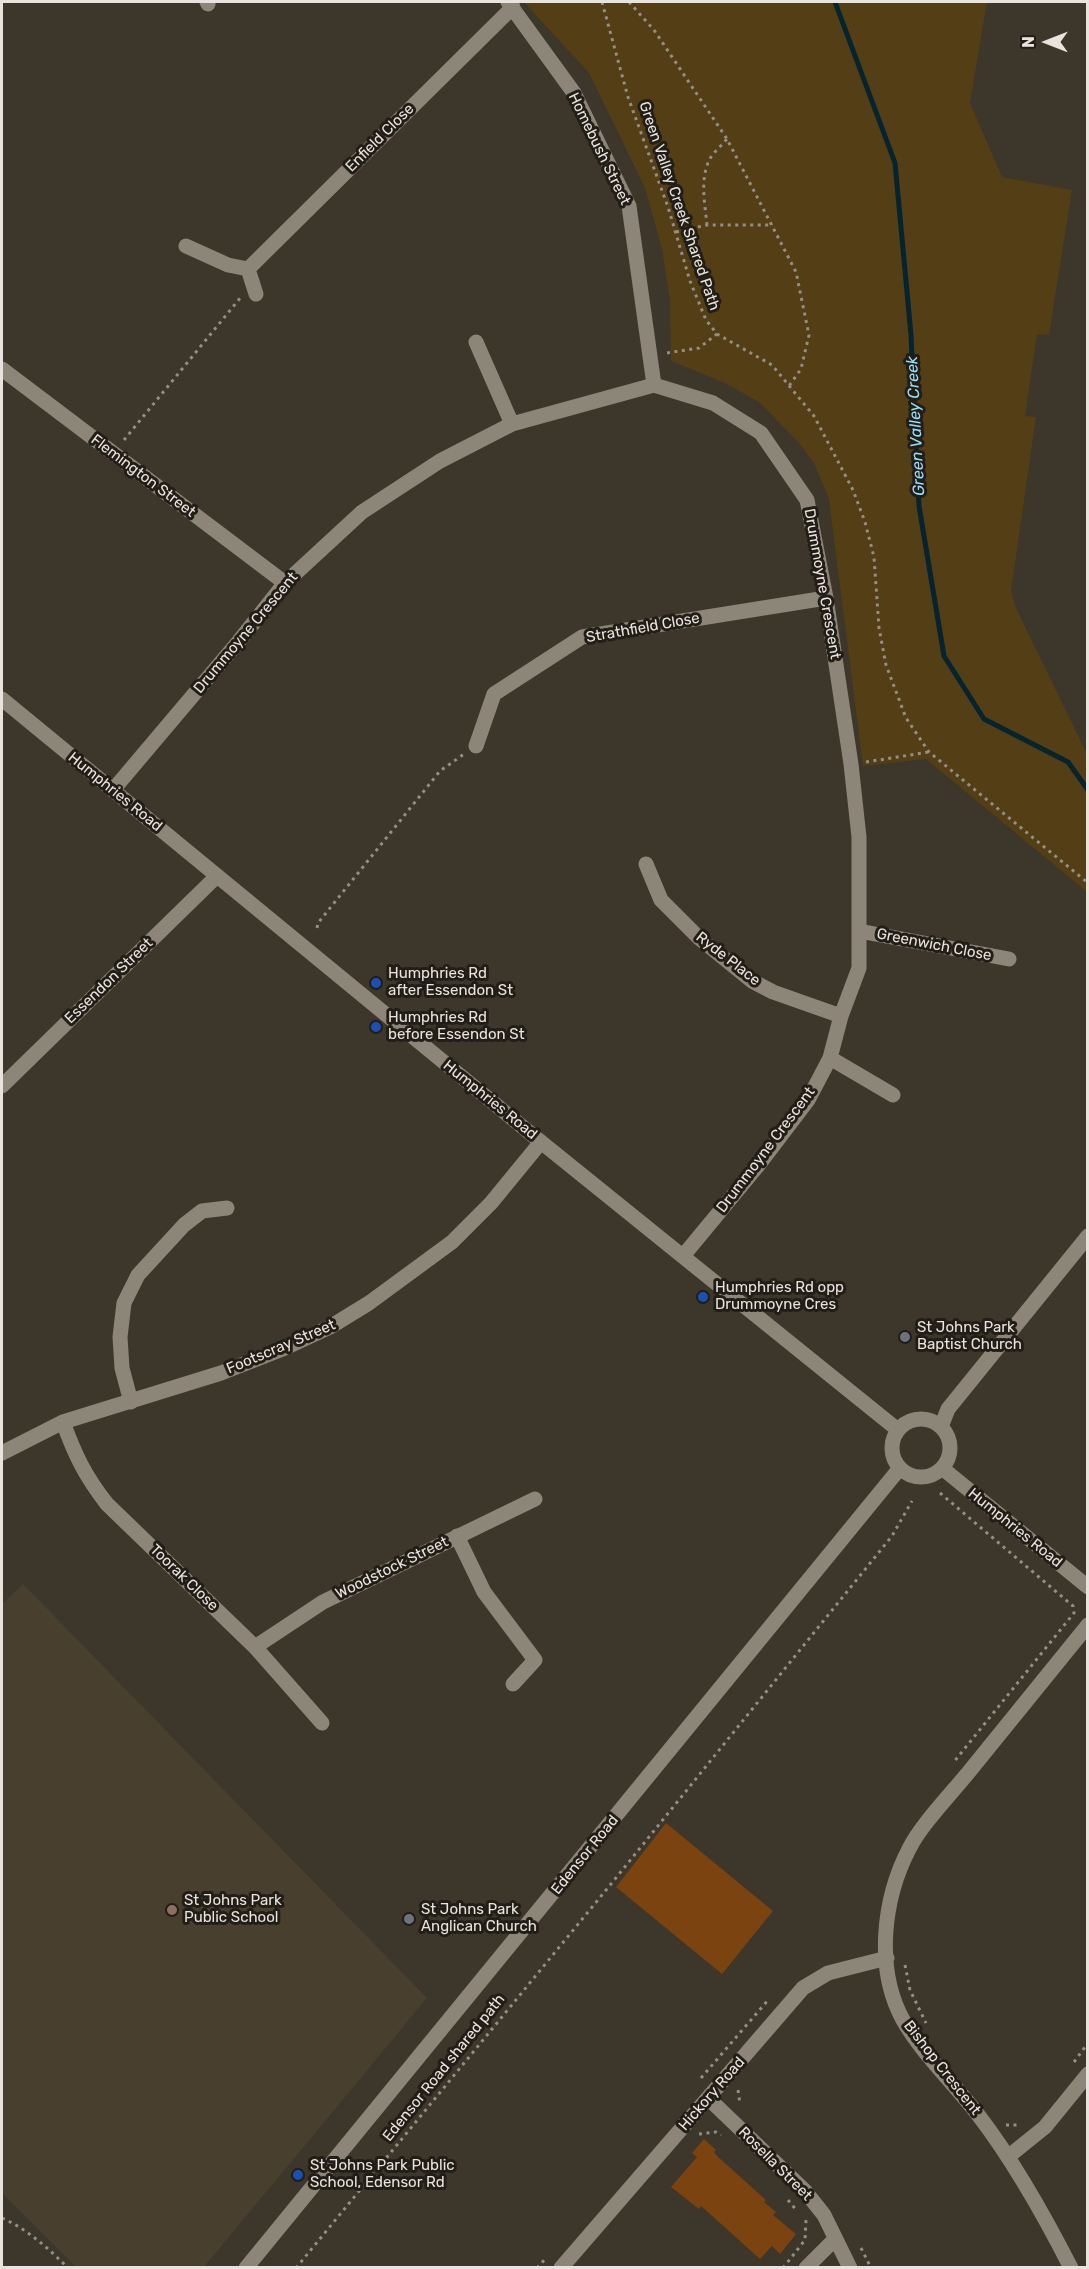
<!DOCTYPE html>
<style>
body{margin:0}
#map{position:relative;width:1089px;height:2269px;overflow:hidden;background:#3d362a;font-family:Rubik,sans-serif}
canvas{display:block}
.frame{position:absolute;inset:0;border:3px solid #e8e3dc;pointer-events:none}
.north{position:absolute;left:1017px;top:12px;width:60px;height:60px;-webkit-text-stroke:4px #211e18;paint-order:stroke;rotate:270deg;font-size:16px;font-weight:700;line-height:24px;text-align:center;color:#e8e3dc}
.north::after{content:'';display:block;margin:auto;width:21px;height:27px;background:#e8e3dc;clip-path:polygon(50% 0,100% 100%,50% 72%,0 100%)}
</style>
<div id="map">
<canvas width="1089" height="2269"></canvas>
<div class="frame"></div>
<div class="north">N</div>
</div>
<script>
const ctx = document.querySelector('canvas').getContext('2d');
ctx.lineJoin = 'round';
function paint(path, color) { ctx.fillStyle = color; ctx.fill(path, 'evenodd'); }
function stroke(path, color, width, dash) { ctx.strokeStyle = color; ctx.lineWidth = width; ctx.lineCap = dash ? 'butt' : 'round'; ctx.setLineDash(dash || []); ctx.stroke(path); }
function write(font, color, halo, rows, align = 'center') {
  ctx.font = font + ' Rubik,sans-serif'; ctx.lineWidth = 6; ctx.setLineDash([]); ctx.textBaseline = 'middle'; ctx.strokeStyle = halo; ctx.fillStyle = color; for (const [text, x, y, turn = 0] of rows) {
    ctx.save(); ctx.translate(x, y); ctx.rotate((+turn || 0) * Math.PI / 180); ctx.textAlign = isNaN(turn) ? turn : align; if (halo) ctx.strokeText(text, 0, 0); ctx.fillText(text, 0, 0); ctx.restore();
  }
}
paint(new Path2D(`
 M23,1584L427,1998L204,2267H76L2,2193V1604Z`), '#493f2e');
paint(new Path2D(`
 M524,2H987L970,103L1002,177L1072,190L1049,335L1037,334L1025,416L1036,417L1011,591L1016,608L1087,754V892L926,759L863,766L829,499L814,463L800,444L759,402L725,383L671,361L670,301L662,249L645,188L589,73Z`), '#543e16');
stroke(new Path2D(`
 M835,2L895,163L911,335L919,506L944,656L984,719L1068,762L1088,790`), '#06242d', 5);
paint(new Path2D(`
 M666,1823L773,1911L722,1974L616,1887Z
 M704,2139L716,2150L714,2152L717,2156L766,2200L764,2202L776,2212L773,2215L796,2234L780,2254L772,2246L760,2259L701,2206L699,2209L671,2187L697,2157L692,2153Z`), '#7a430f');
stroke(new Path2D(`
 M602,2L628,97L668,207L690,281L706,320L717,334L772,365L814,416L853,490L865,522L874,557L879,628L886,665L906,718L929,752L1088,883
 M629,2L654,30L727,139L796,272L809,335L801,369L789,386
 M707,225C705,204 699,177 711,157C715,151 722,145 727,139
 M676,232L707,225H773
 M667,353L699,348L717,334
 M124,440L241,297
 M866,762L929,752
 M317,928L318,923L440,771L464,754
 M940,1493L1073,1606L1074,1613L953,1763
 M905,1965L910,1990L926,2023
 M1074,2062L1088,2043
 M701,2078L769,1999
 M738,2090L740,2104
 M1006,2125H1020
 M699,2134L716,2132L721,2135
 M788,2200L797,2211
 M2,2218C27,2229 48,2248 68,2268
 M861,2248L871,2268
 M296,2268L611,1884L892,1536L912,1501
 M537,2268L546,2258
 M783,2268L805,2240L806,2220`), '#948e84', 3, [3, 4.5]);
stroke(new Path2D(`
 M207,2L208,4
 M508,2L574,93L629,206L654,385
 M186,246L228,265L248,269L513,7
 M248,269L256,294
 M476,342L512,424
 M2,369L285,583
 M476,746L494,694L582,637L826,598
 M113,790L239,641L285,583L362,512L440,461L512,424L654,385L713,403L761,433L807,500L826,598L851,764L859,837V968L841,1016L830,1058L808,1100L760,1163L683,1256
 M646,864L661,900L699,938L752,981L773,992L841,1016
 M859,931L1009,959
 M830,1058L893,1095
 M2,1086L217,876
 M131,1402L122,1368L120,1337L124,1303L138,1275L184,1225L202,1211L227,1208
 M63,1422C75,1455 85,1476 107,1504L255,1647L322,1723
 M2,1453L63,1422L221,1373L285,1348L330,1327L369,1303L452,1242L491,1203L541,1142
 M457,1536L484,1592L535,1660L513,1684
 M255,1647L323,1602L535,1499
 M708,2098L805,2191L824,2215L850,2268
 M1009,2156L1045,2127L1088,2074
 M561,2268L803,1988L828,1973L887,1958
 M806,2268L835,2239
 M1071,2268C1044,2215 1015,2163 979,2116C955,2084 923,2055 903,2020C875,1969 883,1899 909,1849C921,1825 950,1795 968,1773C1008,1724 1048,1674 1088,1625`), '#8d8577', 15);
stroke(new Path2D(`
 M2,699L541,1142L898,1430
 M892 1448a29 29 0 1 1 58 0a29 29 0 1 1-58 0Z
 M941,1427L948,1409L1088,1236
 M942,1468L1088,1587
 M246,2268L900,1468`), '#8d8577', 15);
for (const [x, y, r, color] of [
 [376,983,6,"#1a4fb4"],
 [376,1027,6,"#1a4fb4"],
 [703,1297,6,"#1a4fb4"],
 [905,1337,6,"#6b7280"],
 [172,1910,6,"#8d6e63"],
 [409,1919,6,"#6b7280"],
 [298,2175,6,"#1a4fb4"]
]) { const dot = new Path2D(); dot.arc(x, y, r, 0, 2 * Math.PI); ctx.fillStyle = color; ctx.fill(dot); stroke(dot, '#211e18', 2); }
write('15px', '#e8e3dc', '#211e18', [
 ["Enfield Close",380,138,-45],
 ["Homebush Street",599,149,64],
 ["Green Valley Creek Shared Path",679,206,71],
 ["Flemington Street",143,476,37],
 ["Drummoyne Crescent",822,584,80],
 ["Strathfield Close",643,628,-10],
 ["Drummoyne Crescent",246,633,-50],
 ["Humphries Road",115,792,39],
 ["Greenwich Close",934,945,11],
 ["Ryde Place",728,959,38],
 ["Essendon Street",109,981,-44],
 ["Humphries Road",490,1100,39],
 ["Drummoyne Crescent",766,1150,-53],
 ["Footscray Street",281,1347,-23],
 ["Humphries Road",1015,1528,39],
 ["Woodstock Street",392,1568,-26],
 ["Toorak Close",184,1578,44],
 ["Edensor Road",585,1855,-51],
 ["Edensor Road shared path",444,2068,-51],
 ["Bishop Crescent",942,2068,52],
 ["Hickory Road",712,2094,-49],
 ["Rosella Street",775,2164,45]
]);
write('15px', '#e8e3dc', '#211e18', [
 ["Humphries Rd",388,974],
 ["after Essendon St",388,991],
 ["Humphries Rd",388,1018],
 ["before Essendon St",388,1035],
 ["Humphries Rd opp",715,1288],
 ["Drummoyne Cres",715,1305],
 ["St Johns Park",917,1328],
 ["Baptist Church",917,1345],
 ["St Johns Park",184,1901],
 ["Public School",184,1918],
 ["St Johns Park",421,1910],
 ["Anglican Church",421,1927],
 ["St Johns Park Public",310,2166],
 ["School, Edensor Rd",310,2183]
], 'left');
write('italic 16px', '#9adef8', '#211e18', [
 ["Green Valley Creek",916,426,-93]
]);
</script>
